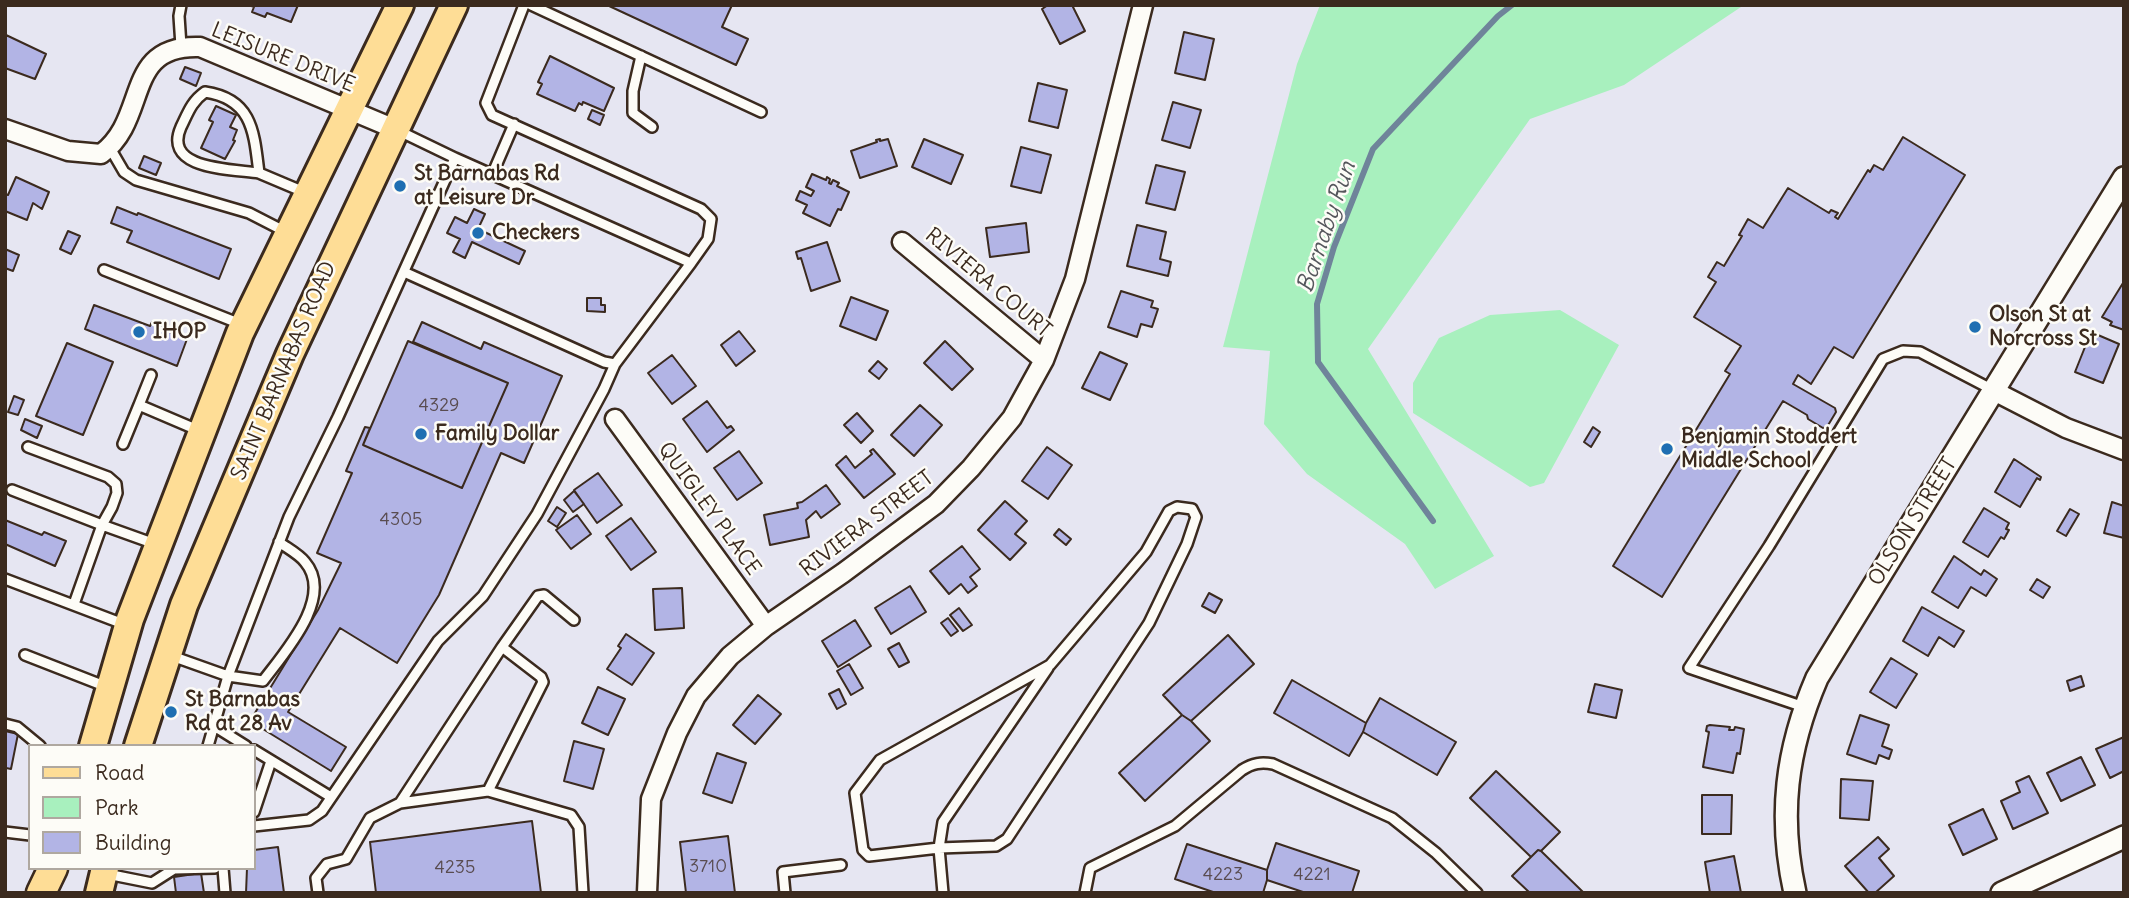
<!DOCTYPE html>
<style>
body{margin:0}
#map{position:relative;width:2129px;height:898px;overflow:hidden;background:#e6e6f2;font-family:Delius,sans-serif}
canvas{display:block}
.frame{position:absolute;inset:0;border:7px solid #3b2a1e;pointer-events:none}
.legend{position:absolute;left:28px;top:744px;width:228px;height:126px;box-sizing:border-box;background:#fdfcf7;border:2px solid #afa8a0;margin:0;padding:9px 12px;list-style:none;font-size:21px;color:#3b2a1e}
.legend li{display:flex;align-items:center;gap:14px;height:35px}
.legend b{width:35px;border:2px solid #afa8a0}
</style>
<div id="map">
<canvas width="2129" height="898"></canvas>
<div class="frame"></div>
<ul class="legend">
<li><b style="height:9px;background:#fedd96"></b>Road</li>
<li><b style="height:19px;background:#a8f0be"></b>Park</li>
<li><b style="height:19px;background:#b2b4e5"></b>Building</li>
</ul>
</div>
<script>
const ctx = document.querySelector('canvas').getContext('2d');
ctx.lineJoin = 'round';
function paint(path, color) { ctx.fillStyle = color; ctx.fill(path, 'evenodd'); }
function stroke(path, color, width, dash) { ctx.strokeStyle = color; ctx.lineWidth = width; ctx.lineCap = dash ? 'butt' : 'round'; ctx.setLineDash(dash || []); ctx.stroke(path); }
function write(font, color, halo, rows, align = 'center') {
  ctx.font = font + ' Delius,sans-serif'; ctx.lineWidth = 5; ctx.setLineDash([]); ctx.textBaseline = 'middle'; ctx.strokeStyle = halo; ctx.fillStyle = color; for (const [text, x, y, turn = 0] of rows) {
    ctx.save(); ctx.translate(x, y); ctx.rotate((+turn || 0) * Math.PI / 180); ctx.textAlign = isNaN(turn) ? turn : align; if (halo) ctx.strokeText(text, 0, 0); ctx.fillText(text, 0, 0); ctx.restore();
  }
}
paint(new Path2D(`
 M1320,5H1744L1624,85L1530,119L1368,349L1494,556L1435,589L1405,544L1307,474L1264,424L1270,351L1223,347L1297,64Z
 M1560,310L1619,345L1544,483L1530,487L1413,413V383L1439,338L1490,315Z`), '#a8f0be');
stroke(new Path2D(`
 M1433,521L1318,362L1317,304L1334,247L1373,149L1498,16L1512,5`), '#6f849a', 6);
const building = new Path2D(`
 M249,5H298L291,22L267,13L265,17L252,12L254,7Z
 M607,5H732L722,27L748,39L736,65Z
 M1048,5H1072L1085,31L1060,44L1042,9Z
 M1184,32L1214,39L1205,80L1175,73Z
 M6,35L46,54L35,79L5,68Z
 M550,56L614,88L604,111L583,102L582,105L579,103L575,111L537,94L542,84L538,82Z
 M185,67L201,73L196,86L180,79Z
 M1038,83L1067,90L1058,128L1029,121Z
 M1173,102L1201,110L1190,148L1162,140Z
 M216,106L236,115L230,127L237,130L233,140L235,141L225,159L201,148L213,122L209,120Z
 M592,110L604,115L600,125L588,119Z
 M1903,137L1965,175L1853,358L1834,347L1811,384L1798,375L1793,384L1835,408L1836,412L1827,427L1823,428L1808,419L1807,415L1783,401L1662,597L1613,566L1730,374L1725,371L1741,346L1694,317L1716,282L1708,277L1717,262L1724,266L1742,236L1739,235L1748,219L1763,228L1788,188L1829,213L1831,210L1838,213L1835,217L1838,219L1868,170L1870,172L1874,165L1883,170Z
 M880,139V141L888,139L897,166L860,178L851,151L877,142L876,140Z
 M924,139L963,155L951,184L912,167Z
 M1021,147L1051,155L1041,193L1011,186Z
 M144,156L161,163L156,175L139,168Z
 M1156,165L1185,172L1175,210L1146,203Z
 M812,174L826,180L827,177L830,179L829,183L831,184L833,180L839,183L837,186L849,192L841,210L838,209L830,226L803,213L807,205L796,200L800,191L811,196L814,191L806,187Z
 M16,177L49,192L42,209L33,203L27,220L5,211V194L8,195Z
 M117,207L137,215L138,213L231,249L219,279L127,242L132,231L111,223Z
 M474,209L485,214L478,229L525,251L519,264L472,242L465,258L453,252L460,239L447,233L455,217L467,223Z
 M1026,223L1029,252L990,257L986,228Z
 M1137,225L1166,232L1160,259L1171,262L1168,276L1127,266Z
 M68,231L80,236L71,254L60,249Z
 M827,242L840,281L811,291L801,258L798,259L796,252Z
 M5,249L19,255L13,271L5,268Z
 M2123,283H2124V330L2110,325L2112,322L2102,317Z
 M1121,291L1153,301L1151,307L1158,309L1152,327L1141,324L1137,337L1108,327Z
 M851,297L888,311L876,340L840,326Z
 M587,298H601V305H605V312L587,311Z
 M94,305L150,326L152,322L166,327L165,330L187,339L177,366L85,329Z
 M422,322L481,349L484,342L562,376L524,463L501,453L439,595L397,663L340,628L288,712L346,747L331,771L250,721L318,610L341,563L317,553L352,473L346,471L365,427L370,428L363,445L462,488L508,383L413,342Z
 M739,331L755,351L736,366L721,345Z
 M2091,332L2119,344L2103,383L2075,372Z
 M408,341L508,383L462,488L363,445Z
 M945,341L973,369L952,390L924,363Z
 M67,343L113,362L83,435L36,416Z
 M1100,352L1127,364L1110,400L1082,388Z
 M672,355L696,386L672,404L648,373Z
 M878,361L887,369L879,379L869,371Z
 M14,396L24,400L18,415L8,412Z
 M707,401L727,428L731,426L734,430L707,452L683,419Z
 M920,405L942,425L914,456L891,435Z
 M857,413L873,431L861,443L844,425Z
 M25,419L42,426L37,438L21,430Z
 M1593,427L1600,432L1591,447L1584,442Z
 M1047,447L1072,465L1048,499L1022,481Z
 M873,449L895,474L864,498L836,465L846,456L855,468L872,454L870,451Z
 M739,451L762,483L737,500L714,468Z
 M2014,459L2041,477L2040,480L2037,478L2020,507L1995,492Z
 M598,473L622,505L597,523L574,490Z
 M826,485L840,504L821,518L816,511L806,520L809,537L770,545L764,515L798,508L797,503L802,502Z
 M574,491L584,504L573,512L564,500Z
 M1005,501L1027,521L1015,534L1026,543L1010,560L978,530Z
 M2112,502L2124,506V538L2104,533Z
 M557,507L566,513L557,527L548,521Z
 M1984,508L2009,523L2006,529L2009,530L2004,539L2001,537L1988,557L1963,542Z
 M2070,509L2079,514L2066,536L2057,531Z
 M577,515L591,534L571,549L556,530Z
 M631,518L656,552L631,570L606,536Z
 M5,520L42,535L44,532L66,541L55,566L5,544Z
 M1059,529L1071,539L1066,545L1054,535Z
 M962,546L980,569L970,577L977,586L968,593L961,584L949,594L930,571Z
 M1954,556L1981,575L1984,570L1997,579L1986,596L1971,587L1958,608L1932,592Z
 M2037,579L2050,587L2043,598L2030,590Z
 M910,586L926,612L891,634L875,608Z
 M682,588L684,628L655,630L653,589Z
 M1209,593L1222,600L1215,613L1202,606Z
 M1922,607L1964,631L1954,647L1939,637L1928,656L1903,641Z
 M959,608L972,625L963,631L950,615Z
 M948,618L958,631L951,636L941,623Z
 M855,620L871,646L838,667L822,641Z
 M626,634L654,653L632,685L607,669L621,648L618,646Z
 M1228,635L1254,664L1191,721L1182,715L1163,695Z
 M899,643L909,662L899,667L888,649Z
 M1891,658L1917,674L1896,708L1870,692Z
 M849,664L863,688L851,695L837,671Z
 M2081,676L2084,686L2070,691L2067,681Z
 M1292,680L1366,723L1363,732L1349,756L1274,713Z
 M1595,684L1622,690L1616,718L1588,712Z
 M598,687L625,699L608,735L582,723Z
 M839,689L846,704L837,709L829,694Z
 M758,695L781,714L755,744L733,725Z
 M1380,698L1456,742L1437,775L1363,732L1366,723Z
 M1182,715L1191,721L1210,741L1145,801L1119,773Z
 M1860,715L1889,725L1882,746L1892,750L1889,759L1879,755L1876,764L1847,754Z
 M1710,725L1730,727L1729,730H1734L1735,727L1744,729L1740,754L1737,753L1733,773L1703,767L1709,732L1706,731L1707,726Z
 M5,731L18,734L11,769L6,768L5,770Z
 M2124,737V771L2110,778L2096,749Z
 M574,741L604,749L593,789L564,781Z
 M717,753L746,763L732,803L703,793Z
 M2081,757L2095,785L2061,801L2047,773Z
 M1496,771L1560,832L1541,851L1538,850L1531,857L1470,798Z
 M2029,776L2048,813L2013,829L2001,801L2020,792L2016,782Z
 M1841,779L1873,781L1869,820L1840,818Z
 M1702,795H1732L1731,834H1702Z
 M1983,809L1997,839L1963,855L1949,825Z
 M532,821L541,893H376L370,842Z
 M728,836L735,893H686L680,842Z
 M1878,837L1889,849L1879,858L1894,876L1875,893H1869L1845,866Z
 M1276,843L1359,871L1352,893H1306L1267,880V870Z
 M1187,844L1267,870V880L1263,893H1216L1175,879Z
 M278,847L284,893H246L247,868H254V850Z
 M1538,850L1541,851L1584,893H1530L1512,876Z
 M1734,856L1741,893H1710L1705,862Z
 M201,873L204,893H176L174,877Z`);
paint(building, '#b2b4e5');
stroke(building, '#3b2a1e', 2);
const service = new Path2D(`
 M531,5L761,112
 M181,46L179,16L181,5
 M641,56L633,91V113L652,127
 M110,148L124,172L136,180L249,213L286,232
 M455,158L691,263L708,239L711,219L701,209L492,115L486,103L524,5
 M259,173C232,169 162,170 181,127C188,113 191,102 205,92C253,99 254,133 259,173L304,192
 M492,175L514,124
 M104,270L243,325
 M404,272L604,362L615,364L691,263
 M139,405L151,375
 M123,444L139,405L200,431
 M28,447L108,477L116,484L117,493L112,507L102,525L155,544
 M12,490L102,525L74,604
 M1177,507L1192,509L1196,517L1187,544L1149,623L1007,839L996,846L939,848L869,856L863,850L855,793L880,760L1050,665L1146,552L1169,511Z
 M5,579L126,625
 M574,620L544,595L538,596L502,647L541,677L543,682L488,791L571,815L579,827L583,893
 M25,655L107,687
 M169,655L228,676L289,517L338,417L455,158L397,130
 M1804,707L1689,668L1769,546L1883,359L1903,351L1920,352L1993,390
 M5,724L17,727L40,746
 M214,726L246,746
 M208,746L228,676L263,681C284,653 335,597 305,562C299,554 287,548 279,542
 M254,750L331,797
 M488,791L400,803L502,647
 M254,812L271,761
 M254,826L309,820L322,811L438,641L483,596L537,514L604,389L615,364
 M5,832L30,835
 M223,868L225,893
 M107,874L152,883L174,869L215,868
 M318,893L316,878L327,864L346,859L370,818L400,803
 M785,893L783,872L841,865
 M943,893L939,848L943,822L1048,668
 M1085,893L1090,868L1175,826L1242,770C1253,763 1261,762 1273,764L1392,818L1436,853L1477,893`);
const minor = new Path2D(`
 M5,129L68,151L101,154C150,118 122,44 200,47L395,129
 M902,242L1044,360
 M1994,391L2066,428L2124,450
 M615,419L766,626
 M647,893L651,799L677,733L696,696L730,656L766,626L843,573L936,504L971,468L1012,418L1044,360L1075,279L1143,5`);
const tertiary = new Path2D(`
 M1795,893C1778,816 1786,750 1817,678L2124,178
 M2002,893L2124,837`);
const primary = new Path2D(`
 M93,746L130,619L240,333L400,5
 M138,746L184,605L290,354L454,5
 M99,893L105,868`);
const trunk = new Path2D(`
 M41,893L53,868`);
stroke(service, '#3b2a1e', 14);
stroke(minor, '#3b2a1e', 23);
stroke(tertiary, '#3b2a1e', 26);
stroke(primary, '#3b2a1e', 32);
stroke(trunk, '#3b2a1e', 33);
stroke(service, '#fdfcf7', 9);
stroke(minor, '#fdfcf7', 18);
stroke(tertiary, '#fdfcf7', 21);
stroke(primary, '#fedd96', 26);
stroke(trunk, '#fedd96', 28);
for (const [x, y, r, color] of [
 [400,186,7,"#1f6fb2"],
 [478,233,7,"#1f6fb2"],
 [1975,327,7,"#1f6fb2"],
 [139,332,7,"#1f6fb2"],
 [421,434,7,"#1f6fb2"],
 [1667,449,7,"#1f6fb2"],
 [171,712,7,"#1f6fb2"]
]) { const dot = new Path2D(); dot.arc(x, y, r, 0, 2 * Math.PI); ctx.fillStyle = color; ctx.fill(dot); stroke(dot, '#fdfcf7', 2.5); }
write('18px', '#594c50', null, [
 ["4329",439,406],
 ["4305",401,520],
 ["3710",708,867],
 ["4235",455,868],
 ["4223",1223,875],
 ["4221",1312,875]
]);
write('21px', '#3b2a1e', '#fdfcf7', [
 ["LEISURE DRIVE",283,58,22],
 ["RIVIERA COURT",988,283,40],
 ["SAINT BARNABAS ROAD",284,371,-67],
 ["QUIGLEY PLACE",709,509,54],
 ["OLSON STREET",1913,522,-58],
 ["RIVIERA STREET",867,524,-37]
]);
write('bold 21px', '#3b2a1e', '#fdfcf7', [
 ["St Barnabas Rd",414,174],
 ["at Leisure Dr",414,198],
 ["Checkers",492,233],
 ["Olson St at",1989,315],
 ["Norcross St",1989,339],
 ["IHOP",153,332],
 ["Family Dollar",435,434],
 ["Benjamin Stoddert",1681,437],
 ["Middle School",1681,461],
 ["St Barnabas",185,700],
 ["Rd at 28 Av",185,724]
], 'left');
write('italic 23px', '#55575c', '#fdfcf7', [
 ["Barnaby Run",1327,227,-71]
]);
</script>
